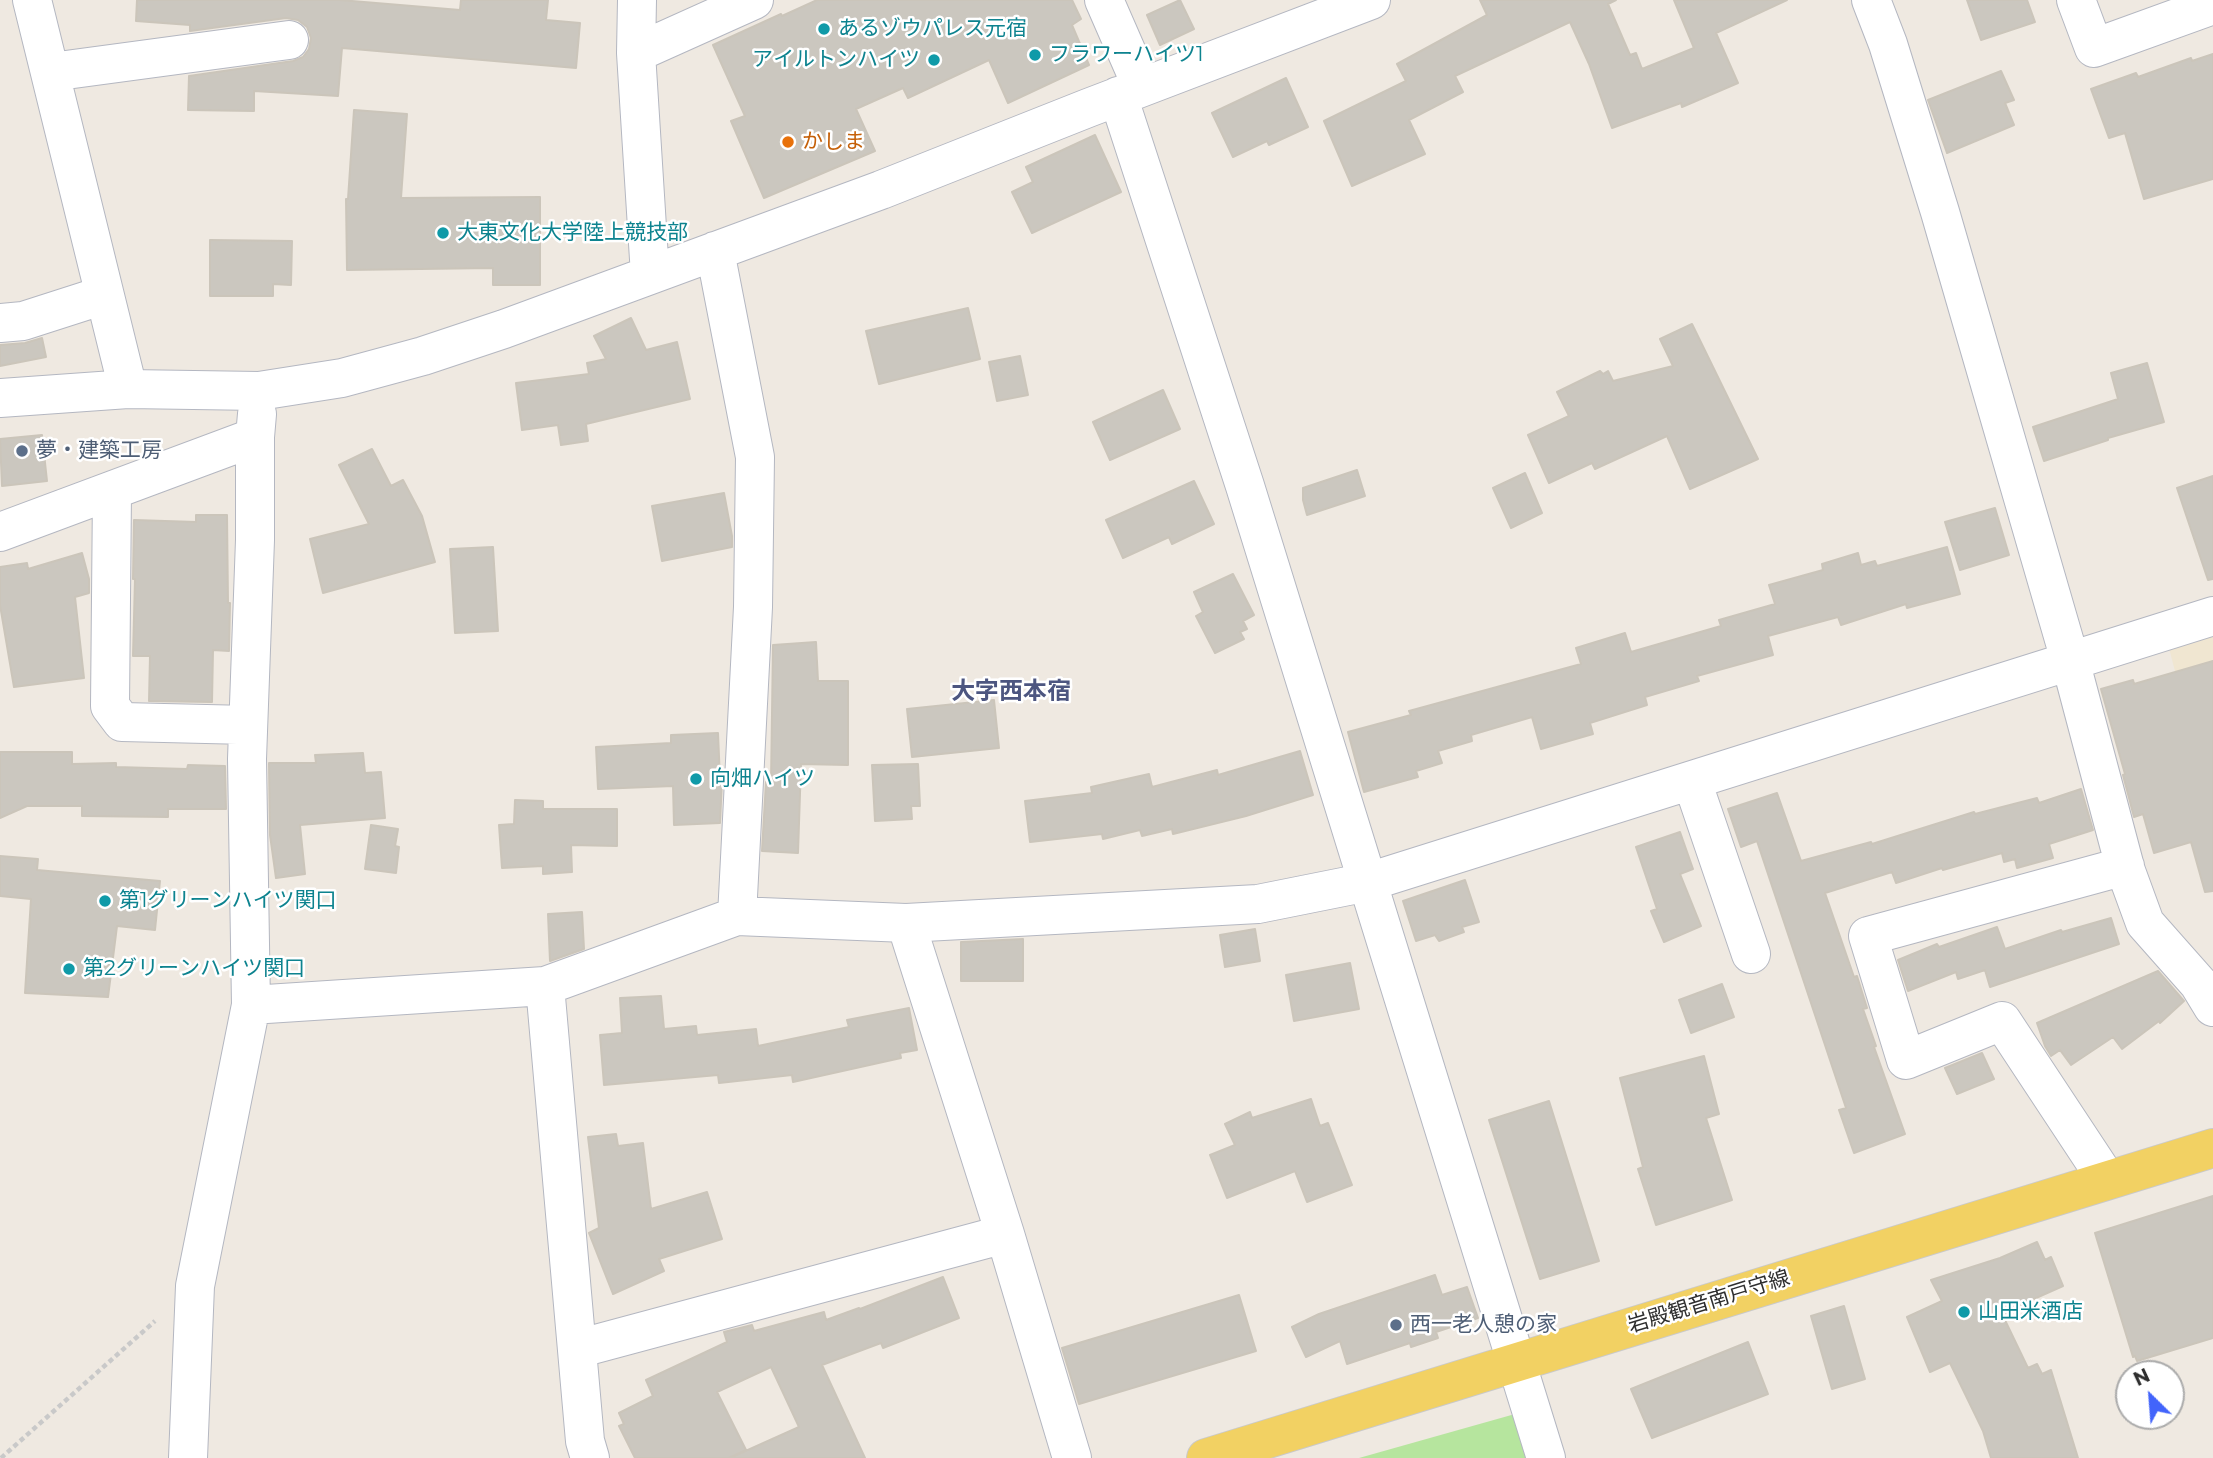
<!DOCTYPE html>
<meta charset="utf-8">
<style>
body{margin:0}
#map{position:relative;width:2213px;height:1458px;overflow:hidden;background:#efe9e1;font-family:Montserrat,sans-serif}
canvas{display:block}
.north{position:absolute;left:2115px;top:1360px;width:70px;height:70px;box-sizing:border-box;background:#fff;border:2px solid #ababab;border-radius:50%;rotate:335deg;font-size:19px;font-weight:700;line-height:28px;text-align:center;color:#2e2e2e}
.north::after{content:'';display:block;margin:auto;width:24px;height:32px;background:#4264fb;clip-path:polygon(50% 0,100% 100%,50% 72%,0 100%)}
</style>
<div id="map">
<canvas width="2213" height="1458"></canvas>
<div class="north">N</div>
</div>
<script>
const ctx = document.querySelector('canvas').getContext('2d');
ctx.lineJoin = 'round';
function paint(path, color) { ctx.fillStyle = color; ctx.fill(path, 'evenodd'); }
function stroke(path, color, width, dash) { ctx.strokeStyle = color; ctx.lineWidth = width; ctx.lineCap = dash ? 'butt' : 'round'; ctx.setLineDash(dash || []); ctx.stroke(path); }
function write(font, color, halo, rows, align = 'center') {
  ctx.font = font + ' Montserrat,"Noto Sans JP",sans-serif'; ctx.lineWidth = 5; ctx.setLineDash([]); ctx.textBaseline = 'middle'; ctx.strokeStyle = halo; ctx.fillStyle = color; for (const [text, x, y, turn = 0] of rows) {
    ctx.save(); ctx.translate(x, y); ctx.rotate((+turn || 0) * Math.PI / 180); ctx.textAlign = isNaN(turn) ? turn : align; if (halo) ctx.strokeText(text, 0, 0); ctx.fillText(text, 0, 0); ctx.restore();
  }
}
paint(new Path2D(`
 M2213,634V818L2169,648Z`), '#f0e6d1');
paint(new Path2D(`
 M1515,1414L1527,1458H1359Z`), '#b6e59e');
const building = new Path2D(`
 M137,0H340L460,10L461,0H548L546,20L580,23L576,68L342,48L338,96L254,91V111L188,110L189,76L293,61L303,57L309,49L311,38L307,27L298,20L286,18L190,31V25L136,21Z
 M817,0H1072L1081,19L1072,25L1089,65L1008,103L989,60L908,98L903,88L856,109L875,151L764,198L731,121L745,116L713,45L781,14L782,16Z
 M1180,0L1194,29L1160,45L1147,15Z
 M1480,0H1616L1608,4L1630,55L1636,53L1642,69L1694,48L1674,0H1787L1716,33L1738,83L1682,107L1681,103L1612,128L1589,64L1570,22L1455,76L1463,92L1409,120L1425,154L1352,186L1324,121L1406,81L1397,64L1487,15Z
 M1967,0H2027L2035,22L1981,40Z
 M2213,54V179L2144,199L2125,133L2109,138L2091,89L2136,73L2138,77L2191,58L2192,61Z
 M2001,71L2014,100L2005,103L2014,125L1947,153L1928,100Z
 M1286,78L1308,127L1269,145L1267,141L1233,157L1212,113Z
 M354,110L407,114L401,198L540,197V285H493V268L347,270L346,199H348Z
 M1095,135L1121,192L1032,233L1012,192L1033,182L1026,167Z
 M210,240L292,241L291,285L273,284V296H210Z
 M968,308L980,359L879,384L866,331Z
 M631,318L646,350L677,342L690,399L586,424L588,441L561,445L558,425L522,430L516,383L589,374L587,363L606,359L594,336Z
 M1692,324L1758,459L1690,489L1667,436L1595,469L1592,463L1549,483L1528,435L1569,416L1557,392L1600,371L1603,374L1608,371L1613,381L1673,366L1660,339Z
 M42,338L46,357L0,366V345L25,343Z
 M1020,356L1028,395L997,401L989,362Z
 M2147,363L2164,422L2108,438V440L2044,461L2033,427L2118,399L2111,373Z
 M1163,390L1180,429L1110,460L1093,422Z
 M42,435L47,481L2,486L0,439Z
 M372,449L391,486L403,480L422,516L435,562L323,593L310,539L369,524L339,465Z
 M1357,470L1365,496L1307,515L1303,500V488Z
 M1525,473L1542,513L1511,528L1493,488Z
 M2213,476V579L2208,580L2177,488Z
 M1194,481L1214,524L1172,544L1169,537L1123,558L1106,520Z
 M724,493L732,536V547L662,561L652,506Z
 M1995,508L2009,555L1960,570L1945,522Z
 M196,515H227L228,603H230L229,651L213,650L212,702L149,701L150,656H133L135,579H133L134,520L196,522Z
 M493,547L498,631L455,633L450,549Z
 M1947,547L1960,594L1907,608L1906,604L1841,625L1838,617L1768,636L1773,655L1697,676L1699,681L1645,697L1647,705L1590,723L1593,734L1541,749L1532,717L1471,735L1472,741L1438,751L1442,763L1416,771L1418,777L1364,792L1348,732L1411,715L1409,711L1581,664L1576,648L1625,633L1631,652L1721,626L1719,620L1775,604L1769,585L1823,570L1822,564L1858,553L1861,565L1875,561L1877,566Z
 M82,553L89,579V593L75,597L84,678L14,687L0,605V567L27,563L28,569Z
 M1233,574L1254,615L1243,621L1247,629L1240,632L1244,639L1215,653L1196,616L1203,612L1194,592Z
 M816,642L818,681H848V765L801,764L798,853L762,851L766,782H771L773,645Z
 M2213,661V891L2205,892L2191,842L2154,853L2143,814L2134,817L2123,775L2125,774L2101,689L2133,680L2134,684Z
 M994,700L999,748L912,757L907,709Z
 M718,733L720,780H722L720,823L674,825L673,786L598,789L596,747L671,743V735Z
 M1300,751L1313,795L1246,816L1173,834L1172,829L1142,836L1140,830L1103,839L1102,834L1030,842L1025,801L1092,793L1091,787L1149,774L1152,787L1217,770L1218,775Z
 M0,752H72V764L116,763V767L187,769L188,765L225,766L226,809H168V817L82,816V806H27L0,818Z
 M363,753L365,773L381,772L385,818L300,825L305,874L276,878L270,835L269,763H316L315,755Z
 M918,764L920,806H911L912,819L875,821L872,765Z
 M2081,789L2093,830L2049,844L2053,858L2017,868L2015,859L2004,862L2002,853L1943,870L1942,868L1896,883L1892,872L1825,893L1854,977L1857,976L1867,1008L1863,1009L1876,1046L1874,1047L1905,1134L1854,1153L1839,1110L1846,1108L1757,841L1741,847L1728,809L1777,793L1801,861L1871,842L1872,844L1974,812L1975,814L2037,798L2039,803Z
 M515,800L543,801V809H617V846L571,845L572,872L543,874V866L502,868L499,825L514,824Z
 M371,825L398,829L395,846L399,847L396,873L365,869Z
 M1680,832L1693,869L1680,874L1701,926L1664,942L1651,911L1657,909L1636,847Z
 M0,856L38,859L37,870L160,881L155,930L117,926L108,997L25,993L31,899L0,896Z
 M1465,880L1479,922L1462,927L1464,932L1439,941L1435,935L1416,941L1403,901Z
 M582,912L584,949L550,961L548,914Z
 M2111,918L2119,944L1990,987L1985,970L1958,979L1956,972L1908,991L1898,960L1937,944L1939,947L1997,927L2005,949L2061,930L2062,932Z
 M1255,929L1260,961L1225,967L1220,935Z
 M1023,939V981H961V942Z
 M1350,963L1359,1009L1294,1021L1286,975Z
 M2158,971L2184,1001L2160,1023L2159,1021L2122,1049L2113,1037L2071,1065L2060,1050L2051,1056L2045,1046L2037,1023Z
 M1722,984L1734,1017L1691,1033L1679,1000Z
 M661,996L664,1029L696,1026L697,1035L756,1029L758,1046L849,1027L847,1020L909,1008L917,1050L900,1053L901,1058L793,1082L792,1075L719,1083L718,1075L604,1085L600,1035L622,1033L620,998Z
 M1982,1053L1994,1079L1957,1094L1945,1068Z
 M1704,1056L1719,1114L1706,1118L1732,1200L1656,1225L1638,1169L1643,1167L1620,1078Z
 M1311,1099L1320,1126L1328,1123L1352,1185L1307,1202L1295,1171L1227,1198L1210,1155L1235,1145L1225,1124L1250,1112L1252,1118Z
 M1549,1101L1599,1261L1540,1279L1489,1120Z
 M616,1134L618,1146L643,1143L651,1209L707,1192L722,1239L659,1259L664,1271L613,1294L589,1233L599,1228L588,1137Z
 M2213,1196V1338L2137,1361L2135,1356L2133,1357L2095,1233Z
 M2037,1242L2045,1260L2051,1257L2063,1286L2018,1306L2019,1308L2003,1316L2028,1368L2037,1364L2042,1374L2051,1370L2078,1458H1991L1983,1431L1950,1363L1930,1372L1907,1317L1942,1301L1931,1280L2000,1258Z
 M1435,1275L1442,1295L1467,1287L1478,1318L1436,1332L1438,1338L1411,1347L1410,1343L1347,1364L1340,1341L1306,1357L1292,1327L1319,1314Z
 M943,1277L959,1318L883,1348L881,1343L822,1365L865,1458H730L799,1427L771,1367L717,1392L746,1450L729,1458H635L619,1426L624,1424L619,1413L653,1396L646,1380L727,1342L724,1332L752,1325L754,1331L824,1312L826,1320L859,1308L860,1309Z
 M1239,1295L1256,1351L1079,1404L1062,1348Z
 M1844,1306L1865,1379L1832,1389L1811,1316Z
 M1748,1342L1768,1394L1652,1438L1631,1389Z`);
paint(building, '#cbc7bf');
stroke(building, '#cbc5ba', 2);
const minor = new Path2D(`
 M32,0L128,389
 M637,0L636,53L650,275
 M1104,0L1142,87
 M1871,0L1888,44L1940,212L2070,660L2126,871L2145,923L2199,984L2213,1007
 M2076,0L2094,48L2213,5
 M636,53L754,0
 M51,72L289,40
 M1118,96L1245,486L1546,1458
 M715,251L755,457L753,607L737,916
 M0,323L23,321L104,295
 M0,398L128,389L259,391L342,378L423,356L504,329L881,190L1088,108L1371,0
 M112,491L110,706L122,722L248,725
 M0,532L255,437L257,414
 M1692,781L1751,954
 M906,923L1005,1234L1072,1458
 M251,1005L545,986
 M2107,1180L2002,1021L1906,1060L1868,936L2125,866
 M577,1349L1005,1234
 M188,1458L195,1286L251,1005L247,759L255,540V437
 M590,1458L585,1441L545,986L737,916L906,923L1258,904L1368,882L2213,616`);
const major = new Path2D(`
 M1206,1458L2213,1148`);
stroke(minor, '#b4b7c1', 40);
stroke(major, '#c9c9c9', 40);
stroke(new Path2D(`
 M1,1458L155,1321`), '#c9c9c9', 4.5, [5, 3.5]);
stroke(minor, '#fff', 38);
stroke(major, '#f2d163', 38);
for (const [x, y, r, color] of [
 [824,29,7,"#0f9aa8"],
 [1035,55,7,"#0f9aa8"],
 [934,60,7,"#0f9aa8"],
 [788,142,7,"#e8710a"],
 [443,233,7,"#0f9aa8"],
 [22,451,7,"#5c6f8a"],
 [696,779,7,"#0f9aa8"],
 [105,901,7,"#0f9aa8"],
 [69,969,7,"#0f9aa8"],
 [1964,1312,7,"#0f9aa8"],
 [1396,1325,7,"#5c6f8a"]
]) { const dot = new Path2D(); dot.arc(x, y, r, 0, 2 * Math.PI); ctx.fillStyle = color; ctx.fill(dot); stroke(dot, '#fff', 2.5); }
write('21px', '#0d838f', '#fff', [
 ["あるゾウパレス元宿",838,29],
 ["フラワーハイツ1",1049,55],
 ["アイルトンハイツ",920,60,"right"],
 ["大東文化大学陸上競技部",457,233],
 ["向畑ハイツ",710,779],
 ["第1グリーンハイツ関口",119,901],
 ["第2グリーンハイツ関口",83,969],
 ["山田米酒店",1978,1312]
], 'left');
write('21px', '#c56008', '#fff', [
 ["かしま",802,142]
], 'left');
write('21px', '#4e5e75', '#fff', [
 ["夢・建築工房",36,451],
 ["西一老人憩の家",1410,1325]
], 'left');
write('21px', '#2e2e2e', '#fff', [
 ["岩殿観音南戸守線",1709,1302,-17]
]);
write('bold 24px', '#4d5680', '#fff', [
 ["大字西本宿",1011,692]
]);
</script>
